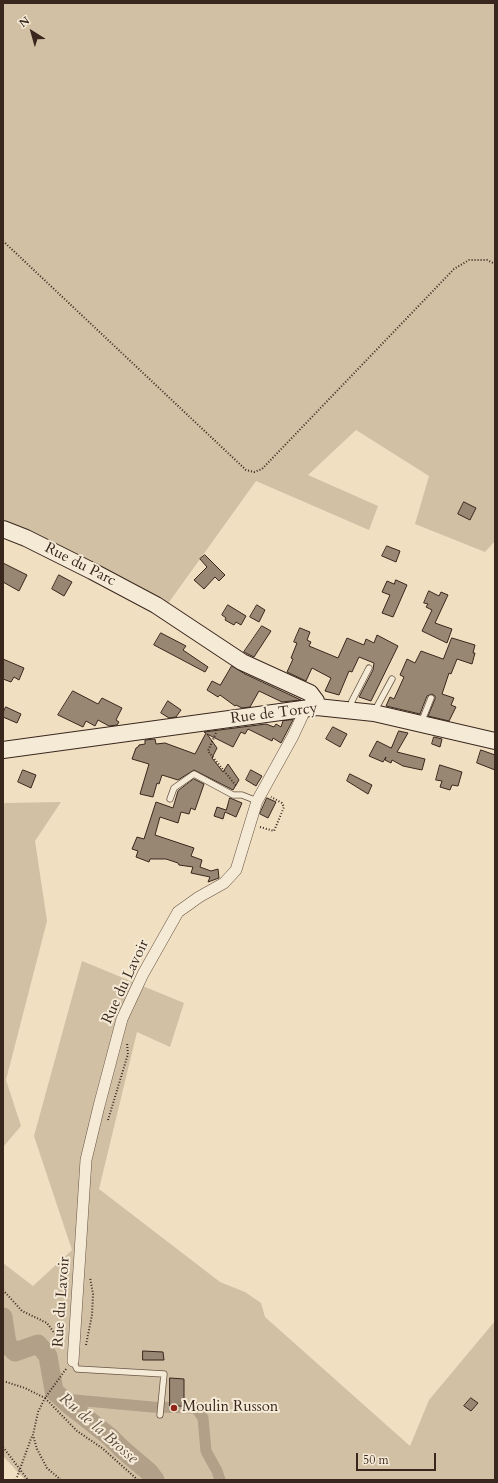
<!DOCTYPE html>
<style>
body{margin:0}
#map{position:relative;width:498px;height:1483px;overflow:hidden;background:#f0dfc0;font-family:Cardo,serif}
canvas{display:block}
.frame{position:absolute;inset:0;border:4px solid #39271e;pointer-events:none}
.north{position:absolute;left:12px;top:12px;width:40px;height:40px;-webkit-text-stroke:3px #f5ead6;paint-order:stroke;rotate:323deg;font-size:11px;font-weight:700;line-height:16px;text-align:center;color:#39271e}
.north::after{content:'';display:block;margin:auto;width:14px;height:18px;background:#39271e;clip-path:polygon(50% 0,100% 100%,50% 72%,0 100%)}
.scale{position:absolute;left:356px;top:1453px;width:80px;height:18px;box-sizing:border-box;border:2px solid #39271e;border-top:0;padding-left:5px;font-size:12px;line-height:14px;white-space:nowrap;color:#39271e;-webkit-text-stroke:3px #f5ead6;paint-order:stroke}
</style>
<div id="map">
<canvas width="498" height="1483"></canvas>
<div class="frame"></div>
<div class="north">N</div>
<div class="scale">50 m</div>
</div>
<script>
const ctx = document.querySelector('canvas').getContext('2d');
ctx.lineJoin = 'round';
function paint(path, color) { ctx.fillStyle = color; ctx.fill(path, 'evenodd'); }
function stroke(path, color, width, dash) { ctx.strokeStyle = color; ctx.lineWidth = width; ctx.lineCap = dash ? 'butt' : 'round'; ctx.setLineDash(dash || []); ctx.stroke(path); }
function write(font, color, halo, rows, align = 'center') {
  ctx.font = font + ' Cardo,serif'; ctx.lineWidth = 4; ctx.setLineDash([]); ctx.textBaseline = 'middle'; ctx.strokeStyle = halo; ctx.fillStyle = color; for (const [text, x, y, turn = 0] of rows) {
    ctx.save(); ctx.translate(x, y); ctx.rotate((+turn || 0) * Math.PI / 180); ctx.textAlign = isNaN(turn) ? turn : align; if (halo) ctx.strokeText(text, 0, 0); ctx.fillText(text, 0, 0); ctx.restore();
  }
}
paint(new Path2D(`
 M3,3H495V541L485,552L415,524L429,476L356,430L308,475L378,506L369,530L256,481L167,605L3,525Z
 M61,802L35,841L47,921L6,1080L21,1126L3,1147V805L5,803Z
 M82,961L184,1003L170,1047L137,1032L99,1189L220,1282L245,1292L261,1303L265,1317L410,1446L429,1400L495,1321V1480H25L3,1456V1263L33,1286L72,1250L34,1136Z`), '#d1c0a4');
stroke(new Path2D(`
 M67,1403L75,1400L152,1407L196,1408L203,1418L206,1451L217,1471L220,1480`), '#b2a089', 11);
stroke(new Path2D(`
 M3,1317L7,1344L15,1352L38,1344L48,1356L54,1391L67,1403L110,1437L122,1449L149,1472L155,1480`), '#b2a089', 19);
const building = new Path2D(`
 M464,502L476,508L470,520L458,514Z
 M387,546L400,551L396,562L382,556Z
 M205,555L225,575L219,581L215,577L204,589L194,580L207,567L200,559Z
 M3,563L27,575L19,591L3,582Z
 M59,575L72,582L64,596L52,589Z
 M396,580L407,585L393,617L382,613L390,595L382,592L387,581L394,584Z
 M429,591L439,596L441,592L448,595L435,623L452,629L447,643L422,631L432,610L426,607L428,604L424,603Z
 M228,605L246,616L241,625L236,622L234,625L225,620L226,618L222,615Z
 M257,605L265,610L259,622L250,617Z
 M262,626L271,631L254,657L244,652Z
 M300,628L310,632L307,640L311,642L309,646L338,658L347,638L364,645L366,639L374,643L377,635L398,646L371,701L359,697L373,670L374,663L359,657L352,672L349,671L339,695L325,691L331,678L312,668L306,681L287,672L293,659L291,658L297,643L294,642Z
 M161,633L186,646L183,650L208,667L205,672L154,645Z
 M452,638L475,645L473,653H475L472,664L457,659L451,674L449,673L442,694L454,698L451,705L456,707L449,721L428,716L435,699V696L432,694L427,696L420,714L386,706L390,697L394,699L404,677L400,675L407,659L415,663L421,651L443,659Z
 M3,659L24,668L19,680L14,677L11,682L3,679Z
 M232,666L245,674L301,700L282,702L259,691L250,707L242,708L236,705L235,706L220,695L218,697L207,690L212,681L220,685Z
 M73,691L98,704L102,698L122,708L116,720L119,722L117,725L109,726L98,720L95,726L86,721L83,727L58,715Z
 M168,701L181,710L176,717L169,718L161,713Z
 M6,707L21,714L17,723L3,717V713Z
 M293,720L281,743L273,738L272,741L248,729L245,734L241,732L233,747L207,734L217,748L212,758L223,772L228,764L239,780L233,790L194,770L178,780L162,775L159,784L157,783L153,797L140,794L149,764L132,759L136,748L138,747L139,745L145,744V740L155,739L156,744L165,743L195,754L206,733L204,732L266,724L274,727L276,724L281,727L283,721Z
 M333,727L347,734L340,747L326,739Z
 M399,731L408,733L397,752L425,759L422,770L403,766L392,760L391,763L385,760L386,757L383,762L369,756L377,741L391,748Z
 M434,737L442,739L440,747L432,744Z
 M481,750L495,755V770L477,763Z
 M440,765L462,772L458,786L452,785L450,790L440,787L442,781L436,780Z
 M23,770L36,775L31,788L18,782Z
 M251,770L262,776L256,786L246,780Z
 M350,774L372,785L368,794L347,781Z
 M194,779L204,784L195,810L191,808L189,814L181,812L178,823L160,817L155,835L194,848L191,856L202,860L200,867L211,871L218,869L219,878L208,882L210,877L191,873L193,867L179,865L178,863L166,859H150L149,862L136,857L138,851L132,849L137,837L144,839L156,802L173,808L178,791Z
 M230,798L242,803L236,817L225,812L223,819L214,816L217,807L226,810Z
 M267,798L276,802L268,818L260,814Z
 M143,1351L163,1352L164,1360H143Z
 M170,1378L184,1379V1406H170Z
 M471,1398L478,1403L471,1411L464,1406Z`);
paint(building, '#988772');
stroke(building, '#39271e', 1);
const lane = new Path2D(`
 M350,709L352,701L369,668
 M374,712L392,679
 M421,723L431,698
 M170,799L174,788L194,774L233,795H242L257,801
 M73,1361L77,1369L164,1374L160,1415`);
const street = new Path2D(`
 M73,1361L86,1160L99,1106L122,1019L143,974L178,912L199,897L224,883L236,870L257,801L293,736L306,708`);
const secondary = new Path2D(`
 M3,529L26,538L92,571L156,605L242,662L310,693L316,701L317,707
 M3,750L317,707L374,713L495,741`);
stroke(lane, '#675546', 7);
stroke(street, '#675546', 12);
stroke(secondary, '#39271e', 18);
stroke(new Path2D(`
 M3,241L246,470L254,472L262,469L454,269L469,260H487L495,264
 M216,733L208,751L237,787
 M260,827L274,831L284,807L282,803L271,797
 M108,1120L128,1054L127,1043
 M3,1290L22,1311L47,1323L63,1345
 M86,1345L92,1315L93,1294L90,1277
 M66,1369L45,1398L77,1431L102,1448L138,1480
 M3,1381L25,1388L45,1398L38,1412L33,1435L37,1449L47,1468L61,1480
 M3,1447L28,1480
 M16,1480L32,1436`), '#39271e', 2, [1, 2]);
stroke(lane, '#f5ead6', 5.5);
stroke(street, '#f5ead6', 11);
stroke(secondary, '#f5ead6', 16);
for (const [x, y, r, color] of [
 [174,1408,4,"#8f2418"]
]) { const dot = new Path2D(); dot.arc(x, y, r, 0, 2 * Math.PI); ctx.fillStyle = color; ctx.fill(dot); stroke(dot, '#f5ead6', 1.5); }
write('15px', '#39271e', '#f5ead6', [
 ["Rue du Parc",80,565,27],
 ["Rue de Torcy",274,714,-7],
 ["Rue du Lavoir",126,982,-65],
 ["Rue du Lavoir",62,1302,-86]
]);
write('15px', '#39271e', '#f5ead6', [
 ["Moulin Russon",182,1408]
], 'left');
write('italic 16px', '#5d4b3e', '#f5ead6', [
 ["Ru de la Brosse",98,1429,41]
]);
</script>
